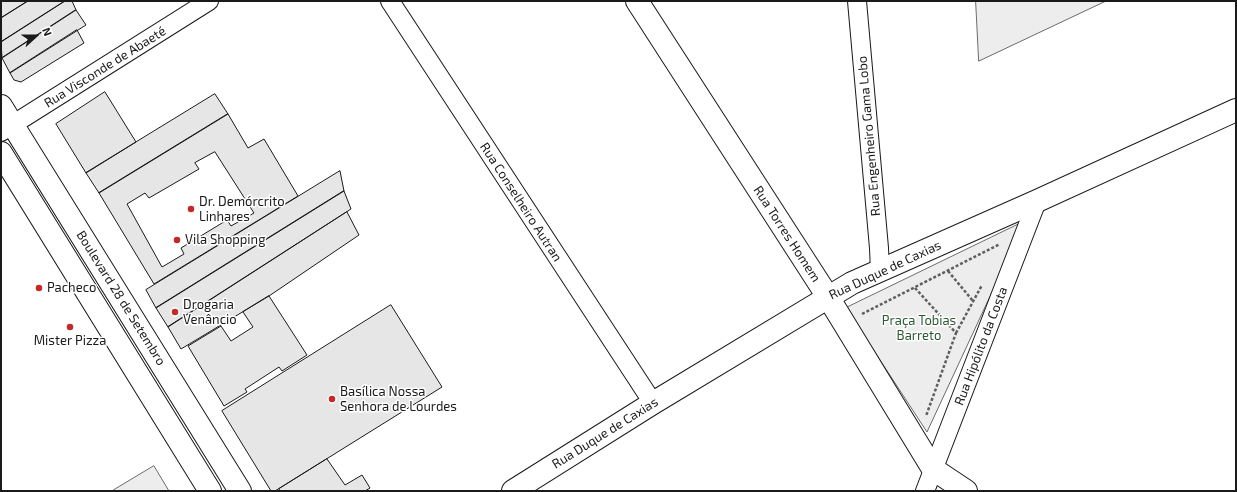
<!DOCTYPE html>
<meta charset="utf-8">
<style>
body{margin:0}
#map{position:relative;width:1237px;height:492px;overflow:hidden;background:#fff;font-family:"Exo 2",sans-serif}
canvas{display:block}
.frame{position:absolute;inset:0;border:2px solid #1a1a1a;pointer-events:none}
.north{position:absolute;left:16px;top:16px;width:40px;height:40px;-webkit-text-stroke:3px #fff;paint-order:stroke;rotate:69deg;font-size:11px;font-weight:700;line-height:16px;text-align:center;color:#1a1a1a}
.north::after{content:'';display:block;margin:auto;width:14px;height:18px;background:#1a1a1a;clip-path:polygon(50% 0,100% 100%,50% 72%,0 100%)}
</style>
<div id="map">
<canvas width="1237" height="492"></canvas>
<div class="frame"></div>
<div class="north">N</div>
</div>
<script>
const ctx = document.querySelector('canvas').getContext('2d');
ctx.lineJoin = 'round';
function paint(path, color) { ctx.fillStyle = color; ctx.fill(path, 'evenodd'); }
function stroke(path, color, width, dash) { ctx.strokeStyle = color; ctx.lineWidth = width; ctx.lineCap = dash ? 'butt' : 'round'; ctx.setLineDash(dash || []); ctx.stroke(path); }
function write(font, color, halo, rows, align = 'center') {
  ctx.font = font + ' "Exo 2",sans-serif'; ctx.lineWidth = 3; ctx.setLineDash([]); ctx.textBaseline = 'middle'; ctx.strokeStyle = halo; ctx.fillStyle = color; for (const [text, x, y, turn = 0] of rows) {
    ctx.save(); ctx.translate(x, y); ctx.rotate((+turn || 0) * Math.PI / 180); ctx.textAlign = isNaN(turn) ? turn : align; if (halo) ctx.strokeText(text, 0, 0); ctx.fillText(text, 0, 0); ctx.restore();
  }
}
const built = new Path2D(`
 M976,1H1106L979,61Z
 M1025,221L927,432L846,308Z
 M154,466L169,491H112Z`);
paint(built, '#ededed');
stroke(built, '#6a6a6a', 1);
const building = new Path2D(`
 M1,1H28L1,18Z
 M28,1H65L1,42V18Z
 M65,1H72L76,10L2,58L1,42Z
 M76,10L86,25L10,73L2,58Z
 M77,30L84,43L21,82L14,80L10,73Z
 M105,92L136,142L86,173L56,124Z
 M215,94L228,114L99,193L86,173Z
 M228,114L248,148L264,139L298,196L154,284L99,193Z
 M215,152L254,213L231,226L227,220L181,248L184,254L162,267L127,204L145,193L149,198L199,169L195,163Z
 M340,171L344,191L156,308L146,290Z
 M344,191L351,209L168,327L156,308Z
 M347,212L359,235L269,296L181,349L168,327Z
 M269,296L307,355L282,371L279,367L245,389L247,392L224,406L188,346L221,326L231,341L253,327L243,312Z
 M391,305L442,387L275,491H271L222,411Z
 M327,459L345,485L362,475L370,488L365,491H280L279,489Z`);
paint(building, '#e6e6e6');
stroke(building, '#1a1a1a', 1);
const minor = new Path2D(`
 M390,1L653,403
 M857,1L879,248L880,272
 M1,132L209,1
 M925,491L1037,201`);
const tertiary = new Path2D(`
 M637,1L828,297L933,469L966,491
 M513,491L653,403L852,283L1037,201L1236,110`);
const primary = new Path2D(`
 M1,106L240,491
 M1,153L210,491`);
stroke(minor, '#1a1a1a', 20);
stroke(tertiary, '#1a1a1a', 24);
stroke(primary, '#1a1a1a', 24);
stroke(new Path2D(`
 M948,271L973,301
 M915,288L956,333L926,416
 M862,314L1000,244
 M956,333L982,285`), '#5f5f5f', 2.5, [3, 2]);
stroke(minor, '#fff', 18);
stroke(tertiary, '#fff', 22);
stroke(primary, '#fff', 22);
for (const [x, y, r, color] of [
 [191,209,4,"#c62828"],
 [177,240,4,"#c62828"],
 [39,288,4,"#c62828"],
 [175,312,4,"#c62828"],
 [70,327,4,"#c62828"],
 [332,399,4,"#c62828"]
]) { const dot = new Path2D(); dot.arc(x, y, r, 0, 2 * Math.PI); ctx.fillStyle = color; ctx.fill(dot); stroke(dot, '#fff', 1.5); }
write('13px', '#1a1a1a', '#fff', [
 ["Rua Visconde de Abaeté",105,67,-32],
 ["Rua Engenheiro Gama Lobo",869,136,-95],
 ["Rua Conselheiro Autran",521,202,57],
 ["Rua Torres Homem",787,234,57],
 ["Rua Duque de Caxias",885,270,-25],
 ["Boulevard 28 de Setembro",121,298,58],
 ["Rua Hipólito da Costa",981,346,-69],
 ["Rua Duque de Caxias",605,433,-32]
]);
write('13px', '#1a1a1a', '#fff', [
 ["Dr. Demórcrito",199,202],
 ["Linhares",199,217],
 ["Vila Shopping",185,240],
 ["Pacheco",47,288],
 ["Drogaria",183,305],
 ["Venâncio",183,320],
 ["Mister Pizza",70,341,"center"],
 ["Basílica Nossa",340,392],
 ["Senhora de Lourdes",340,407]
], 'left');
write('13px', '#2b5a34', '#fff', [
 ["Praça Tobias",919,321],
 ["Barreto",919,336]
]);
</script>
